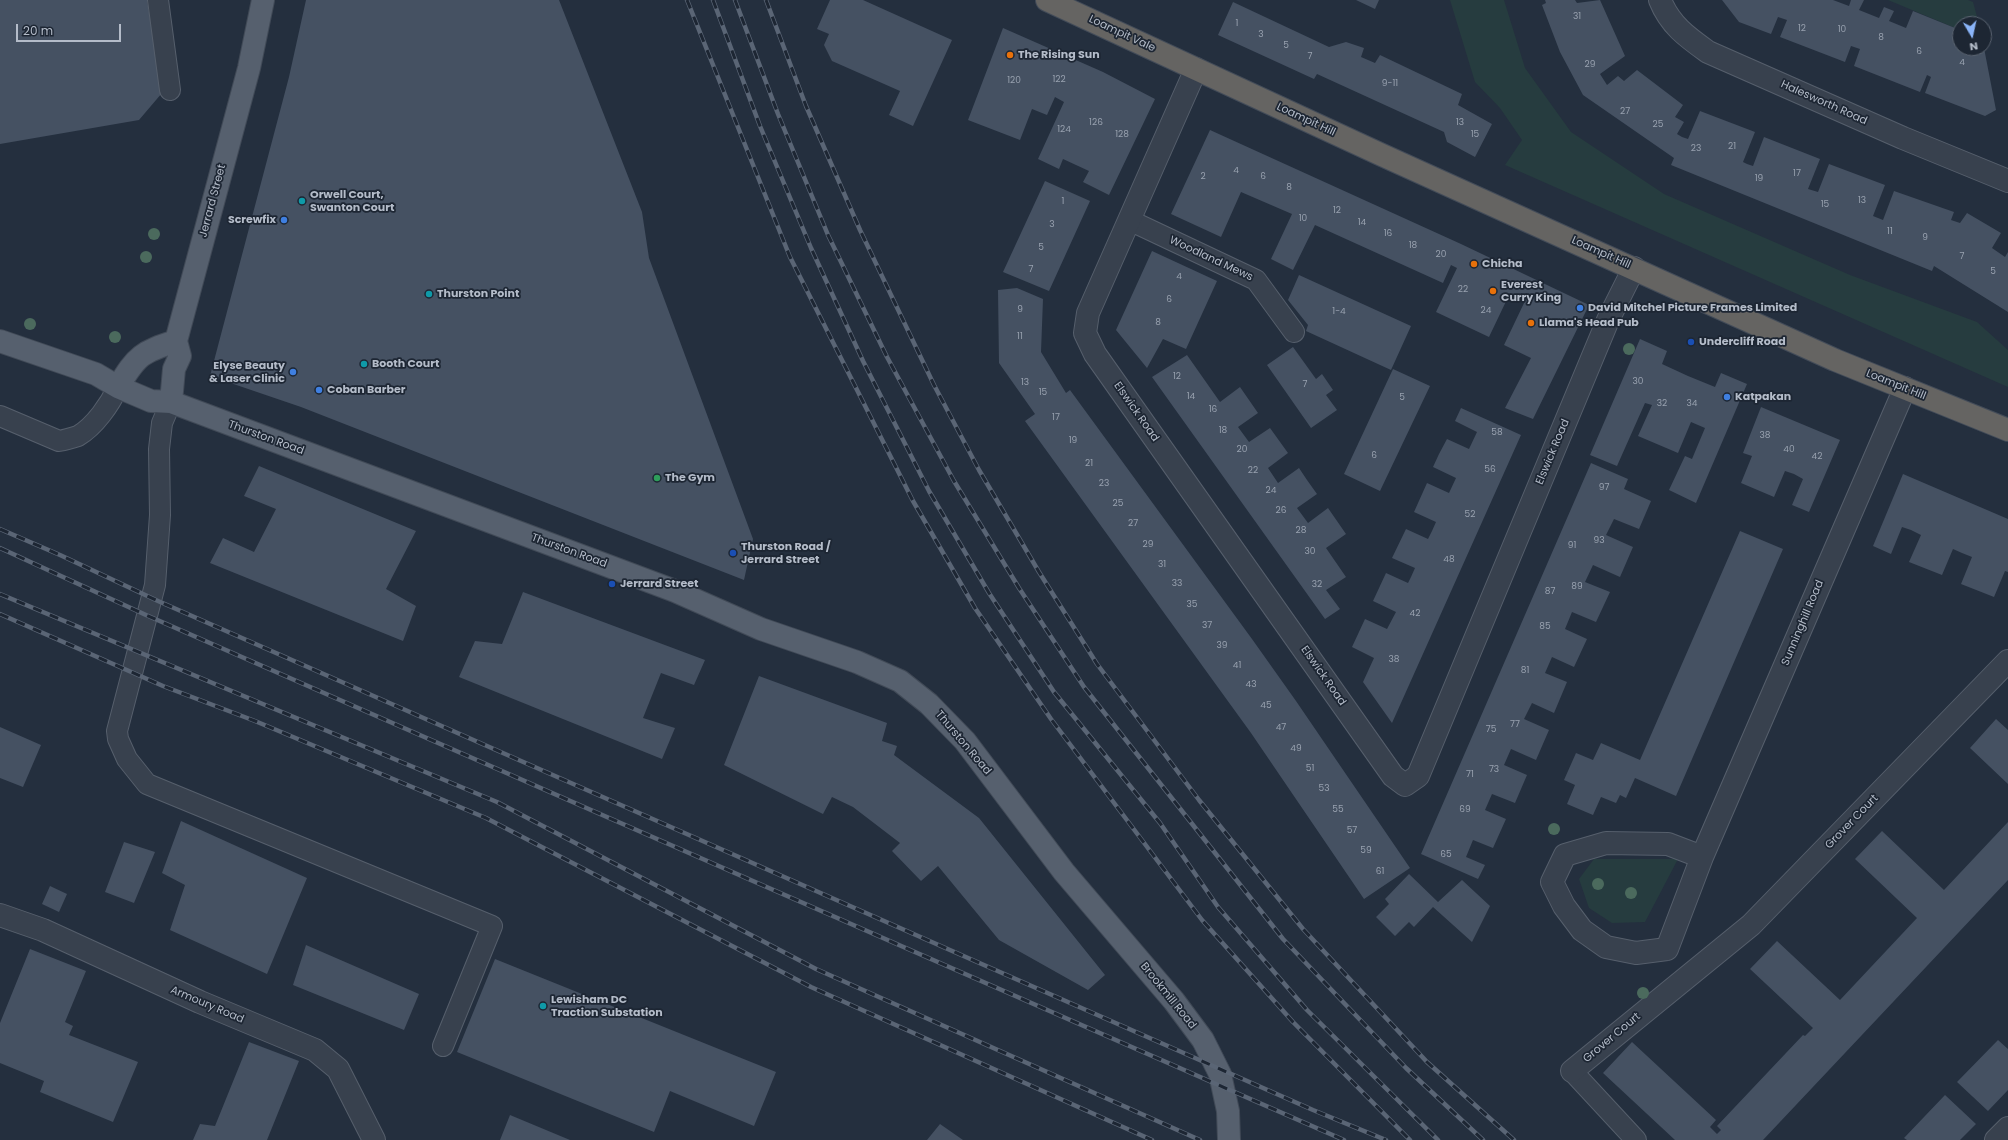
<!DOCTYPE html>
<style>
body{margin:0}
#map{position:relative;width:2008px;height:1140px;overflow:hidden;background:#242f3e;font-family:Poppins,sans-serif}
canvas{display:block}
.north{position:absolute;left:1952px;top:16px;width:40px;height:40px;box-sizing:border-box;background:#1d2633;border:1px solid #59626f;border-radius:50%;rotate:171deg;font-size:11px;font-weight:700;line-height:16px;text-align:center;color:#b4bcc9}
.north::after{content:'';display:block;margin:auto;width:14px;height:18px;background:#8ab4f8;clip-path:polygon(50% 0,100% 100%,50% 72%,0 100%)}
.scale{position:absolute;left:16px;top:24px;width:105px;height:18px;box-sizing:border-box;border:2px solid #b4bcc9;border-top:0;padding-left:5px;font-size:12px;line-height:14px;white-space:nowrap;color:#b4bcc9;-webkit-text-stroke:3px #1d2633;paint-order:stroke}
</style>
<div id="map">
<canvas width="2008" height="1140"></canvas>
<div class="north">N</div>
<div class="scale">20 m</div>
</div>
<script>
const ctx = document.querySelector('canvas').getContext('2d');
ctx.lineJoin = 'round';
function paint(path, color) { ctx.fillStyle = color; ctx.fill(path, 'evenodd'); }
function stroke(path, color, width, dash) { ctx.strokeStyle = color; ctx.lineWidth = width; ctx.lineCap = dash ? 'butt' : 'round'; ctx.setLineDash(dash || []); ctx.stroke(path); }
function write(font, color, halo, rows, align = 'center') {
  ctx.font = font + ' Poppins,sans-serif'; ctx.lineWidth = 3.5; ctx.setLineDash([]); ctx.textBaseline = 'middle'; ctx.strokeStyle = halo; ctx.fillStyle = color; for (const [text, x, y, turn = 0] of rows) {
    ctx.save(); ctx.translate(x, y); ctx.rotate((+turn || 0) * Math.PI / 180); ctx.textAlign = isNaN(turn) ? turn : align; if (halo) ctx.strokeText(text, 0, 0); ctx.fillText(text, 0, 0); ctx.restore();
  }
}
paint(new Path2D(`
 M1450,0H1504L1525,68L1571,132L1664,194L1850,275L1977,322L2008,350V387L1505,165L1522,140L1500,108L1475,82Z
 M1888,0H1968L1973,2L1979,24H1960V30Z
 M1594,859H1678L1645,922L1612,923L1589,908L1579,879Z`), '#263c3f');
paint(new Path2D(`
 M0,0H147L162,93L139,120L0,144Z
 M306,0H559L642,212L649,258L753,539L744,580L301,407L210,376L289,77Z
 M830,0H863L952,40L913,126L889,115L900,91L832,61L824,45L829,34L817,29Z
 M1356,0H1379L1375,9Z
 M1545,0H1575L1577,3L1600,0L1625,56L1600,74L1607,85L1618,76L1624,81L1637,70L1683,105L1675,117L1684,122L1677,134L1682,137L1688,139L1700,111L1755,132L1743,162L1747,164L1753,166L1764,137L1820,159L1808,189L1818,192L1829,164L1885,185L1873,216L1883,220L1894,191L1954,212L1951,220L1960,223L1967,213L2001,233L1992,248L2005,257L2008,252V312L1934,266L1932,271L1671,165L1674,158L1583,95L1560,52L1542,5L1546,3Z
 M1722,0H1833L1849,6L1851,0H1864L1859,10L1879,18L1884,7L1894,11L1889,21L1906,28L1913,11L1960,30V48H1984L1996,110L1985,116L1925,93L1931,77L1927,75L1920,92L1854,66L1860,49L1851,46L1845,62L1780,37L1787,20L1778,17L1771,34L1739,22Z
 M1233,2L1329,47L1346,42L1364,48L1361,57L1375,63L1380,55L1462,94L1458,105L1492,124L1475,157L1447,142L1444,132L1317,74L1314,79L1218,35Z
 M1003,28L1103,72L1155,99L1109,195L1083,182L1089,171L1063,159L1059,169L1038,159L1064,102L1055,97L1047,115L1032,109L1020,140L968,120Z
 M1210,130L1461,244L1589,305L1533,419L1505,408L1531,358L1504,345L1525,301L1510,293L1489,337L1436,312L1457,268L1451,265L1443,283L1315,225L1293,270L1271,259L1292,214L1241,192L1221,237L1171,214Z
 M1045,181L1090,201L1049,291L1003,272Z
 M1152,251L1217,281L1186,349L1163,339L1147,368L1116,330Z
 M1299,275L1411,326L1391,370L1306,331L1308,325L1288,300Z
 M1017,288L1043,299L1041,352L1066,393L1070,390L1252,639L1296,701L1410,868L1364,899L1251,733L1025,421L1035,414L999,363L998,290Z
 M1640,339L1667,351L1662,364L1688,376L1715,387L1721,373L1747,384L1696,503L1669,490L1685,456L1692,459L1705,428L1691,422L1678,453L1638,436L1652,405L1645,403L1617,466L1590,455Z
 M1293,347L1316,379L1322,374L1333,390L1326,395L1337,410L1311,428L1267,365Z
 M1187,355L1220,402L1240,387L1258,413L1238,427L1249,442L1270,428L1288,453L1268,468L1278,483L1299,468L1307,480L1317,494L1297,508L1308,523L1328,508L1346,534L1326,548L1346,577L1326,590L1340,609L1325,619L1152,377Z
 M1393,369L1430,386L1380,491L1344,474Z
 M1761,407L1840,440L1809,512L1792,505L1803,479L1794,474L1785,471L1774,497L1741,483L1752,456L1743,453Z
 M1461,408L1521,435L1392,723L1363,682L1374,658L1352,647L1365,619L1387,629L1396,612L1373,601L1386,573L1408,583L1411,577L1415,568L1392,558L1406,529L1428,539L1432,531L1436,522L1414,512L1427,483L1449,493L1456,478L1433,467L1439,454L1447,439L1469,449L1477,432L1455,421Z
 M1591,463L1628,479L1624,489L1651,501L1639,529L1614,519L1606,535L1633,547L1620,577L1593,565L1585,582L1610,592L1596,622L1572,612L1565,629L1587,639L1574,667L1552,657L1545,673L1567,682L1554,713L1532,703L1524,719L1549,730L1536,760L1511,749L1504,765L1527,775L1515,803L1492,794L1485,810L1506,819L1493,848L1473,840L1466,857L1485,865L1478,879L1421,854Z
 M259,466L416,531L386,589L416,606L403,641L210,563L223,538L254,552L276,509L244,496Z
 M1903,474L2008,519V572L2005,571L1994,597L1961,584L1972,557L1962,553L1953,549L1942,575L1909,562L1921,535L1911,530L1902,527L1891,554L1873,546Z
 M1740,531L1783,549L1676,796L1635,778L1626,798L1620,795L1616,803L1601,797L1593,815L1567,804L1575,785L1564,780L1576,753L1593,760L1601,743L1640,760Z
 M523,592L705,660L694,685L661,673L643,718L675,728L662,759L459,677L475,641L502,644Z
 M759,676L887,723L882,741L897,746L894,755L979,818L1105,975L1088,990L999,940L938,866L921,881L892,851L900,843L853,807L832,797L823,814L724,765Z
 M1996,719L2008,730V784L1970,748Z
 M0,727L41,745L23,787L0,778Z
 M181,821L307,878L267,974L170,930L185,885L162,873Z
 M2008,822V880L1763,1140H1675L1603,1073L1632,1042L1716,1120L1710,1127L1717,1134L1721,1130L1717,1126L1803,1035L1805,1036L1813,1028L1750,969L1777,941L1840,1000L1917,918L1855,859L1882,831L1944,890Z
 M124,842L155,852L134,903L105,892Z
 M1409,874L1438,902L1462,880L1490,906L1472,942L1433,907L1414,927L1409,922L1395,936L1376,917L1389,904L1385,899Z
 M50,886L67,894L59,912L42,904Z
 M306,945L419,994L404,1030L293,985Z
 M30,949L86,971L65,1022L73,1026L69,1035L138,1062L113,1122L40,1092L44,1081L0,1063V1023Z
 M495,959L776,1072L754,1126L670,1091L654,1132L457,1052Z
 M1998,1040L2008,1049V1090L1988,1111L1957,1082Z
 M249,1042L299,1061L267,1140H193L200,1124L215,1126Z
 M1945,1095L1976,1124L1960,1140H1907L1904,1138Z
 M510,1115L570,1140H500Z
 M940,1124L963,1140H927Z`), '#455162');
const service = new Path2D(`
 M158,0L170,90
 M1129,220L1256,280L1294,332
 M171,402L162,423L159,449L160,515L155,585L117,731L118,739L127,759L147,784L492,926L443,1046
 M0,416L59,441C65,440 72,438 78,436C95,426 110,404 118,387
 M1572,1071L1636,1140`);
const minor = new Path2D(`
 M1660,0C1670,25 1687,37 1708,52L1903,138L2008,181
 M1196,69L1088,313L1085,333L1095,354L1393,776L1405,785L1418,776L1608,320L1634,268
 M0,915L43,930L200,1002L315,1050L338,1069L374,1140
 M1667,949L1702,857L1905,388
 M1667,949L1636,953L1606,947L1582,930L1564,906L1552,882L1565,855L1606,843L1668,844L1702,857
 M1572,1071L1751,925L2008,661
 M1996,1140L2008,1128`);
const primary = new Path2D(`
 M0,341L96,374L118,387L151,401L171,402L675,591L761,629L857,662L900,681L929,704L965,741L1064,872L1174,1001L1203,1040L1220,1074L1228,1111L1229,1140
 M118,387C137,355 142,352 176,341
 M171,402L174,369L180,356L176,341L249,68L263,0`);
const trunk = new Path2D(`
 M1047,0L1382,155L1835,360L2008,430`);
stroke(service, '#565f6c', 22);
stroke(minor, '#565f6c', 24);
stroke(primary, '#414a57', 24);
stroke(trunk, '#434c59', 24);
stroke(service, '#38414e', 20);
stroke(minor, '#38414e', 22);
stroke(primary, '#56606e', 22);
stroke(trunk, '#656462', 22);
const rail = new Path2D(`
 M687,0L790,257L913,501L975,608L1051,719L1202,920L1293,1022L1410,1140
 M713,0L760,126L811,248L863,361L929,491L989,593L1054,692L1160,823L1218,907L1307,1010L1438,1140
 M735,0L778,114L828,235L887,357L954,481L1019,588L1084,687L1283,939L1406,1068L1483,1140
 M766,0L806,106L860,230L934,385L979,470L1039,572L1097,664L1199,800L1303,929L1427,1062L1514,1140
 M0,529L60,555L158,601L1313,1110L1386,1140
 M0,548L146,615L1344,1140
 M0,594L497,802L816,969L1200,1140
 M0,614L163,686L255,721L486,818L811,987L1152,1140`);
stroke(rail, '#5a6575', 4.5);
stroke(rail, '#1d2633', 3, [9]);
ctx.fillStyle = '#4b6a5d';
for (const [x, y] of [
 [154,234],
 [146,257],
 [30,324],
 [115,337],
 [1629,349],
 [1554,829],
 [1598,884],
 [1631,893],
 [1643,993]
]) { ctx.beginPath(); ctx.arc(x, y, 6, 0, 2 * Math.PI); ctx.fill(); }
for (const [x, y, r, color] of [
 [1010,55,4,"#e8710a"],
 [302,201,4,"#0f9aa8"],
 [284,220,4,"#3f7fe0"],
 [1474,264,4,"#e8710a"],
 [1493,291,4,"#e8710a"],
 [429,294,4,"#0f9aa8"],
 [1580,308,4,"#3f7fe0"],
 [1531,323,4,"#e8710a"],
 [1691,342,4,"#1a4fb4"],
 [364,364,4,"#0f9aa8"],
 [293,372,4,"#3f7fe0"],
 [319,390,4,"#3f7fe0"],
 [1727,397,4,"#3f7fe0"],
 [657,478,4,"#2e9e5b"],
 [733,553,4,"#1a4fb4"],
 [612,584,4,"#1a4fb4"],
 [543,1006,4,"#0f9aa8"]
]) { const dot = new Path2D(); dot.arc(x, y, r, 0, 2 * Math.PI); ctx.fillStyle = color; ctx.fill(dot); stroke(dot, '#1d2633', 1.5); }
write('9px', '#98a1af', null, [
 ["31",1577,17],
 ["1",1237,24],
 ["12",1802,29],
 ["10",1842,30],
 ["3",1261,35],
 ["8",1881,38],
 ["5",1286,46],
 ["6",1919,52],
 ["7",1310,57],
 ["4",1962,63],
 ["29",1590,65],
 ["122",1059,80],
 ["120",1014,81],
 ["9-11",1390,84],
 ["27",1625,112],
 ["126",1096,123],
 ["13",1460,123],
 ["25",1658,125],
 ["124",1064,130],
 ["128",1122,135],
 ["15",1475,135],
 ["21",1732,147],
 ["23",1696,149],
 ["4",1236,171],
 ["17",1797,174],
 ["2",1203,177],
 ["6",1263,177],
 ["19",1759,179],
 ["8",1289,188],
 ["13",1862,201],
 ["1",1063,202],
 ["15",1825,205],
 ["12",1337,211],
 ["10",1303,219],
 ["14",1362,223],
 ["3",1052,225],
 ["11",1890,232],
 ["16",1388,234],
 ["9",1925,238],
 ["18",1413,246],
 ["5",1041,248],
 ["20",1441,255],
 ["7",1962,257],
 ["7",1031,270],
 ["5",1993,272],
 ["4",1179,277],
 ["22",1463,290],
 ["6",1169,300],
 ["9",1020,310],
 ["24",1486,311],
 ["1-4",1339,312],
 ["8",1158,323],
 ["11",1020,337],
 ["12",1177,377],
 ["30",1638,382],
 ["13",1025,383],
 ["7",1305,385],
 ["15",1043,393],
 ["14",1191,397],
 ["5",1402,398],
 ["32",1662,404],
 ["34",1692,404],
 ["16",1213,410],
 ["17",1056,418],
 ["18",1223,431],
 ["58",1497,433],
 ["38",1765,436],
 ["19",1073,441],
 ["20",1242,450],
 ["40",1789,450],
 ["6",1374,456],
 ["42",1817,457],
 ["21",1089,464],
 ["56",1490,470],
 ["22",1253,471],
 ["23",1104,484],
 ["97",1604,488],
 ["24",1271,491],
 ["25",1118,504],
 ["26",1281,511],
 ["52",1470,515],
 ["27",1133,524],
 ["28",1301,531],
 ["93",1599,541],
 ["29",1148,545],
 ["91",1572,546],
 ["30",1310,552],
 ["48",1449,560],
 ["31",1162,565],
 ["33",1177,584],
 ["32",1317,585],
 ["89",1577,587],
 ["87",1550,592],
 ["35",1192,605],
 ["42",1415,614],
 ["37",1207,626],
 ["85",1545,627],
 ["39",1222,646],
 ["38",1394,660],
 ["41",1237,666],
 ["81",1525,671],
 ["43",1251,685],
 ["45",1266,706],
 ["77",1515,725],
 ["47",1281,728],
 ["75",1491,730],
 ["49",1296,749],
 ["51",1310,769],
 ["73",1494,770],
 ["71",1470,775],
 ["53",1324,789],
 ["55",1338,810],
 ["69",1465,810],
 ["57",1352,831],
 ["59",1366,851],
 ["65",1446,855],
 ["61",1380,872]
]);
write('11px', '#b4bcc9', '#1d2633', [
 ["Loampit Vale",1122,34,25],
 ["Halesworth Road",1824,103,24],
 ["Loampit Hill",1306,120,25],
 ["Jerrard Street",213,201,-75],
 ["Loampit Hill",1601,253,24],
 ["Woodland Mews",1211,259,25],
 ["Loampit Hill",1896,385,22],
 ["Elswick Road",1136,412,55],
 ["Thurston Road",266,438,20],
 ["Elswick Road",1553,452,-67],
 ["Thurston Road",569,551,20],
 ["Sunninghill Road",1803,623,-67],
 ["Elswick Road",1323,676,55],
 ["Thurston Road",963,743,50],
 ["Grover Court",1852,822,-46],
 ["Brookmill Road",1168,996,51],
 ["Armoury Road",207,1005,23],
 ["Grover Court",1612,1038,-40]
]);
write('bold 11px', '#b4bcc9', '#1d2633', [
 ["The Rising Sun",1018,55],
 ["Orwell Court,",310,195],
 ["Swanton Court",310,208],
 ["Screwfix",276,220,"right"],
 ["Chicha",1482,264],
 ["Everest",1501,285],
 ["Curry King",1501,298],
 ["Thurston Point",437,294],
 ["David Mitchel Picture Frames Limited",1588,308],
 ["Llama's Head Pub",1539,323],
 ["Undercliff Road",1699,342],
 ["Booth Court",372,364],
 ["Elyse Beauty",285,366,"right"],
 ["& Laser Clinic",285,379,"right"],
 ["Coban Barber",327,390],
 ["Katpakan",1735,397],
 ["The Gym",665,478],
 ["Thurston Road /",741,547],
 ["Jerrard Street",741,560],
 ["Jerrard Street",620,584],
 ["Lewisham DC",551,1000],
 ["Traction Substation",551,1013]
], 'left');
</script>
